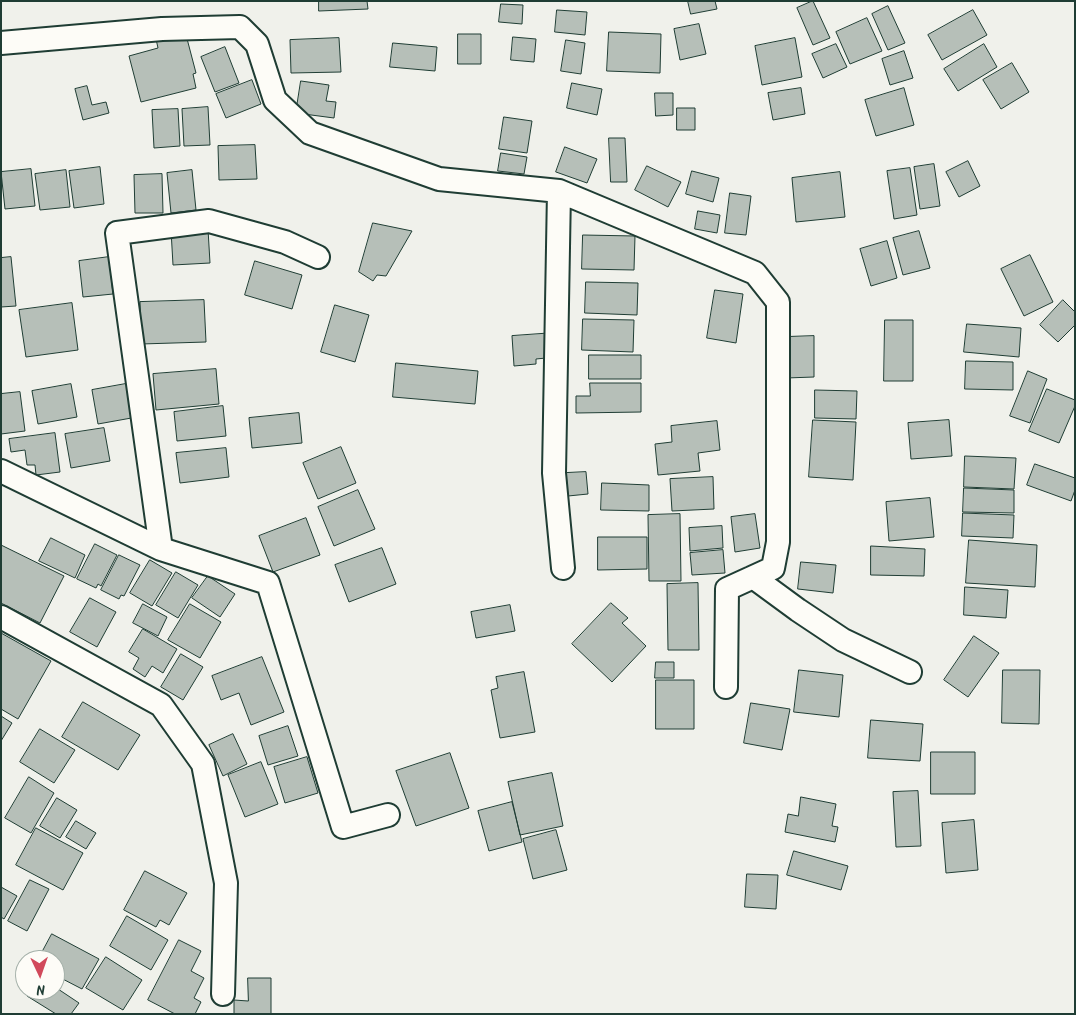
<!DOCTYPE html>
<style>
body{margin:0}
#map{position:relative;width:1076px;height:1015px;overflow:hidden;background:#f0f1eb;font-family:Kalam,sans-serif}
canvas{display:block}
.frame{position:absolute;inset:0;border:2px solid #1f3d34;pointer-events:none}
.north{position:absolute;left:15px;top:950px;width:50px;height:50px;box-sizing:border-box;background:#fdfcf7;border:1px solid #a4b0a9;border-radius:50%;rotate:177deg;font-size:14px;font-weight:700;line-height:20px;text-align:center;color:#1f3d34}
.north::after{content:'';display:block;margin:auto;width:18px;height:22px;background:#d1495b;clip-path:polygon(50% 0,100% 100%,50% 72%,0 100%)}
</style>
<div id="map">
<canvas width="1076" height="1015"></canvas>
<div class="frame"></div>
<div class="north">N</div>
</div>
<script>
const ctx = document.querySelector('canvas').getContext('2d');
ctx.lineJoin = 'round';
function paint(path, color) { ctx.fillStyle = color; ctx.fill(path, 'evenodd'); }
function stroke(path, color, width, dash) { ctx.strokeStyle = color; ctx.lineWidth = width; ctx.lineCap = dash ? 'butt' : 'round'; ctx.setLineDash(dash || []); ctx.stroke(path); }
const building = new Path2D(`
 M319,1H367L368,9L319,11Z
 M688,1H715L717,9L691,14Z
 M813,1L830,38L813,45L797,8Z
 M501,4L523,5L522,24L499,22Z
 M888,6L905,43L888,50L872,14Z
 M557,10L587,12L585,35L555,32Z
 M973,10L987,35L942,60L928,35Z
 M867,18L882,51L850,64L836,32Z
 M699,24L706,54L680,60L674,29Z
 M185,31L196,73L193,74L196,88L141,102L129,56L158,48L156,39Z
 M609,32L661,34L660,73L607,71Z
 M458,34H481V64H458Z
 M513,37L536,39L534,62L511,60Z
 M339,38L341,72L291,73L290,40Z
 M795,38L802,77L762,85L755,46Z
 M566,40L585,43L581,74L561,71Z
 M393,43L437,47L435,71L390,67Z
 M836,44L847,67L823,78L812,54Z
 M984,44L997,67L958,91L944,69Z
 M225,47L239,83L215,92L201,57Z
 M904,51L913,78L890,85L882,59Z
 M1012,63L1029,92L1001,109L983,80Z
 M252,80L261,104L226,118L216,94Z
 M301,81L329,85L326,101L336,102L334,118L296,113Z
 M572,83L602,89L597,115L567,108Z
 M87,86L92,105L106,102L109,113L83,120L75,89Z
 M801,88L805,114L773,120L768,93Z
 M904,88L914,125L876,136L865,100Z
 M655,93H673V115L656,116Z
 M208,107L210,145L184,146L182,109Z
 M677,108H695V130H677Z
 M178,109L180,146L154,148L152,110Z
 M504,117L532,121L527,153L499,149Z
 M609,138H625L627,182H611Z
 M255,145L257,179L219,180L218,146Z
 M565,147L597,159L587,183L556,172Z
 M501,153L527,157L524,174L498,171Z
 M968,161L980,186L959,197L946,172Z
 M934,164L940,206L920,209L914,167Z
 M647,166L681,182L668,207L635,190Z
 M100,167L104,204L74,208L69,171Z
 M910,168L917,215L894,219L887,171Z
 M31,169L35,206L5,209L1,172Z
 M66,170L70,207L40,210L35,174Z
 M192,170L196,210L171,213L167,173Z
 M692,171L719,178L713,202L686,194Z
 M840,172L845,217L796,222L792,178Z
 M162,174L163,213H135L134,175Z
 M730,193L751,196L746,235L725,233Z
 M698,211L720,215L717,233L695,229Z
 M373,223L412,231L386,276L377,275L373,281L359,272Z
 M208,229L210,263L173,265L171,230Z
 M919,231L930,268L903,275L893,238Z
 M583,235L635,236L634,270L582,269Z
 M887,241L897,278L871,286L860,249Z
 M1030,255L1053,302L1024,316L1001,269Z
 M11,257L16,306L1,307V258Z
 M109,257L113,294L83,297L79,261Z
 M255,261L302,275L292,309L245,295Z
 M586,282L638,283L637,315L585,313Z
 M715,290L743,294L736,343L707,338Z
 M204,300L206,342L141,344L140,302Z
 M1063,300L1075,312V325L1058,342L1040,325Z
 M72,303L78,350L26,357L19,310Z
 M335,305L369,315L355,362L321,352Z
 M583,319L634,320L633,352L582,350Z
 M885,320H913V381H884Z
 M967,324L1021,328L1019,357L964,352Z
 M554,333L556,357L536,359V364L514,366L512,336Z
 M814,336V377L786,378V337Z
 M589,355H641V379H589Z
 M966,361L1013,362V390L965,389Z
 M396,363L478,371L475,404L393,397Z
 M216,369L219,404L156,410L153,374Z
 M1028,371L1047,379L1030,423L1010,416Z
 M131,383L137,417L98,424L92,390Z
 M590,383H641V412L576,413V396H590Z
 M71,384L77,417L38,424L32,391Z
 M1047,389L1075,400V406L1059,443L1029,431Z
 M815,390L857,391L856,419L815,418Z
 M20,392L25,431L1,434V394Z
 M223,406L226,436L177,441L174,412Z
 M299,413L302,443L252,448L249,418Z
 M813,420L856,422L853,480L809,477Z
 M949,420L952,456L911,459L908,423Z
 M717,421L720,450L698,453L700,471L658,475L655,444L672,442L671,426Z
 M104,428L110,461L71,468L65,434Z
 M55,433L60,472L36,475L35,465H27L25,450L11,452L9,439Z
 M341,447L356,483L318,499L303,463Z
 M226,448L229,477L180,483L176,453Z
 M965,456L1016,458L1014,489L964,487Z
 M1035,464L1075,478V490L1071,501L1027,485Z
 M586,472L588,494L568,496L566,473Z
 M713,477L714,509L672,511L670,479Z
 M602,483L649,485V511L601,510Z
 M964,488L1014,490V513L963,512Z
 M358,490L375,529L334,546L318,507Z
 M930,498L934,537L889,541L886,502Z
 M963,513L1014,515L1013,538L962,536Z
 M680,514L681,581H649L648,515Z
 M755,514L760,548L735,552L731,517Z
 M306,518L320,555L273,572L259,536Z
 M722,526L723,548L690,551L689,528Z
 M598,537H647V569L598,570Z
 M51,538L85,555L75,578L39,561Z
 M969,540L1037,545L1035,587L966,583Z
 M95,544L117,555L101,586L98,584L96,588L77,579Z
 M1,545L64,576L40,623L1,603Z
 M871,546L925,549L924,576L871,575Z
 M382,548L396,584L349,602L335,565Z
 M723,550L725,573L692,575L690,553Z
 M119,555L140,565L124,596L121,595L119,599L101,590Z
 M150,560L172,573L152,606L130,593Z
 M801,562L836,565L833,593L798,589Z
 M176,572L198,585L178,618L156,605Z
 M208,576L235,594L220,617L192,598Z
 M698,583L699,650H668L667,584Z
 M965,587L1008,590L1006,618L964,615Z
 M90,598L116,612L97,647L70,632Z
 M611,603L628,618L622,623L646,646L612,682L572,644Z
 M143,604L167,617L158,636L133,623Z
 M190,604L221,622L200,658L168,640Z
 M510,605L515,631L476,638L471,612Z
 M143,629L177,649L163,673L152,666L145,677L133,669L139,658L129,652Z
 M1,633L51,661L18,719L1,709Z
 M974,636L999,653L968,697L944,680Z
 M181,654L203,667L183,700L161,687Z
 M262,657L284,712L251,725L239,693L221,700L212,676Z
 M656,662H674V678H655Z
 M799,670L843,675L839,717L794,712Z
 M1003,670H1040L1039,724L1002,723Z
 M524,672L535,732L500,738L491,690L498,688L496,677Z
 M656,680H694V729H656Z
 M83,702L140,735L118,770L62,737Z
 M751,703L790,709L782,750L744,743Z
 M1,716L12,723L1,741Z
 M871,720L923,724L920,761L868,758Z
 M288,726L298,756L268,765L259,736Z
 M40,729L75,750L54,783L20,762Z
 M233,734L247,764L223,776L209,745Z
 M931,752H975V794H931Z
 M450,753L469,808L416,826L396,771Z
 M307,757L318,793L285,803L274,767Z
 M261,762L278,804L245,817L228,775Z
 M552,773L563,826L520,835L508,782Z
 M29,777L54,793L31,833L5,818Z
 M918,791L921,846L896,847L893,792Z
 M801,797L836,804L832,826L838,827L835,842L785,832L788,814L798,816Z
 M57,798L77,810L60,838L40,826Z
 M512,802L522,842L489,851L478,811Z
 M974,820L978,870L946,873L942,823Z
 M76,821L96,833L86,849L66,837Z
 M36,828L83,853L63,890L16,865Z
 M556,830L567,870L533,879L523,839Z
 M794,851L848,866L841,890L787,875Z
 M145,871L187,893L169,925L160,920L156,927L124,910Z
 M747,874L778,875L776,909L745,907Z
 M30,880L49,889L27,931L8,921Z
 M1,887L17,896L4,919L1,917Z
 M127,916L168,940L151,970L110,946Z
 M52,934L99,959L82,989L55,975V960H38Z
 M179,940L201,951L191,971L204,978L194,998L201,1002L195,1014H175L148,1000Z
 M106,957L142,980L123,1010L86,988Z
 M248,978H271V1014H234V1000L248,1001Z
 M55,987L79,1003L71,1014H56L27,996L31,990H55Z`);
paint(building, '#b6bfb8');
stroke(building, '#1f3d34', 1);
const minor = new Path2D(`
 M1,43L162,29L240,27L257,44L275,100L310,133L439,179L559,191L755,273L778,302V542L773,568L727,589L726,687
 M559,191L554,473L563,568
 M1,471L161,549L117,233L209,221L285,242L318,257
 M161,549L268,583L343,827L388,815
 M753,577L798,610L843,640L910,672
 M1,617L161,705L203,764L226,883L223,994`);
stroke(minor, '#1f3d34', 26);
stroke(minor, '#fdfcf7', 22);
</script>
